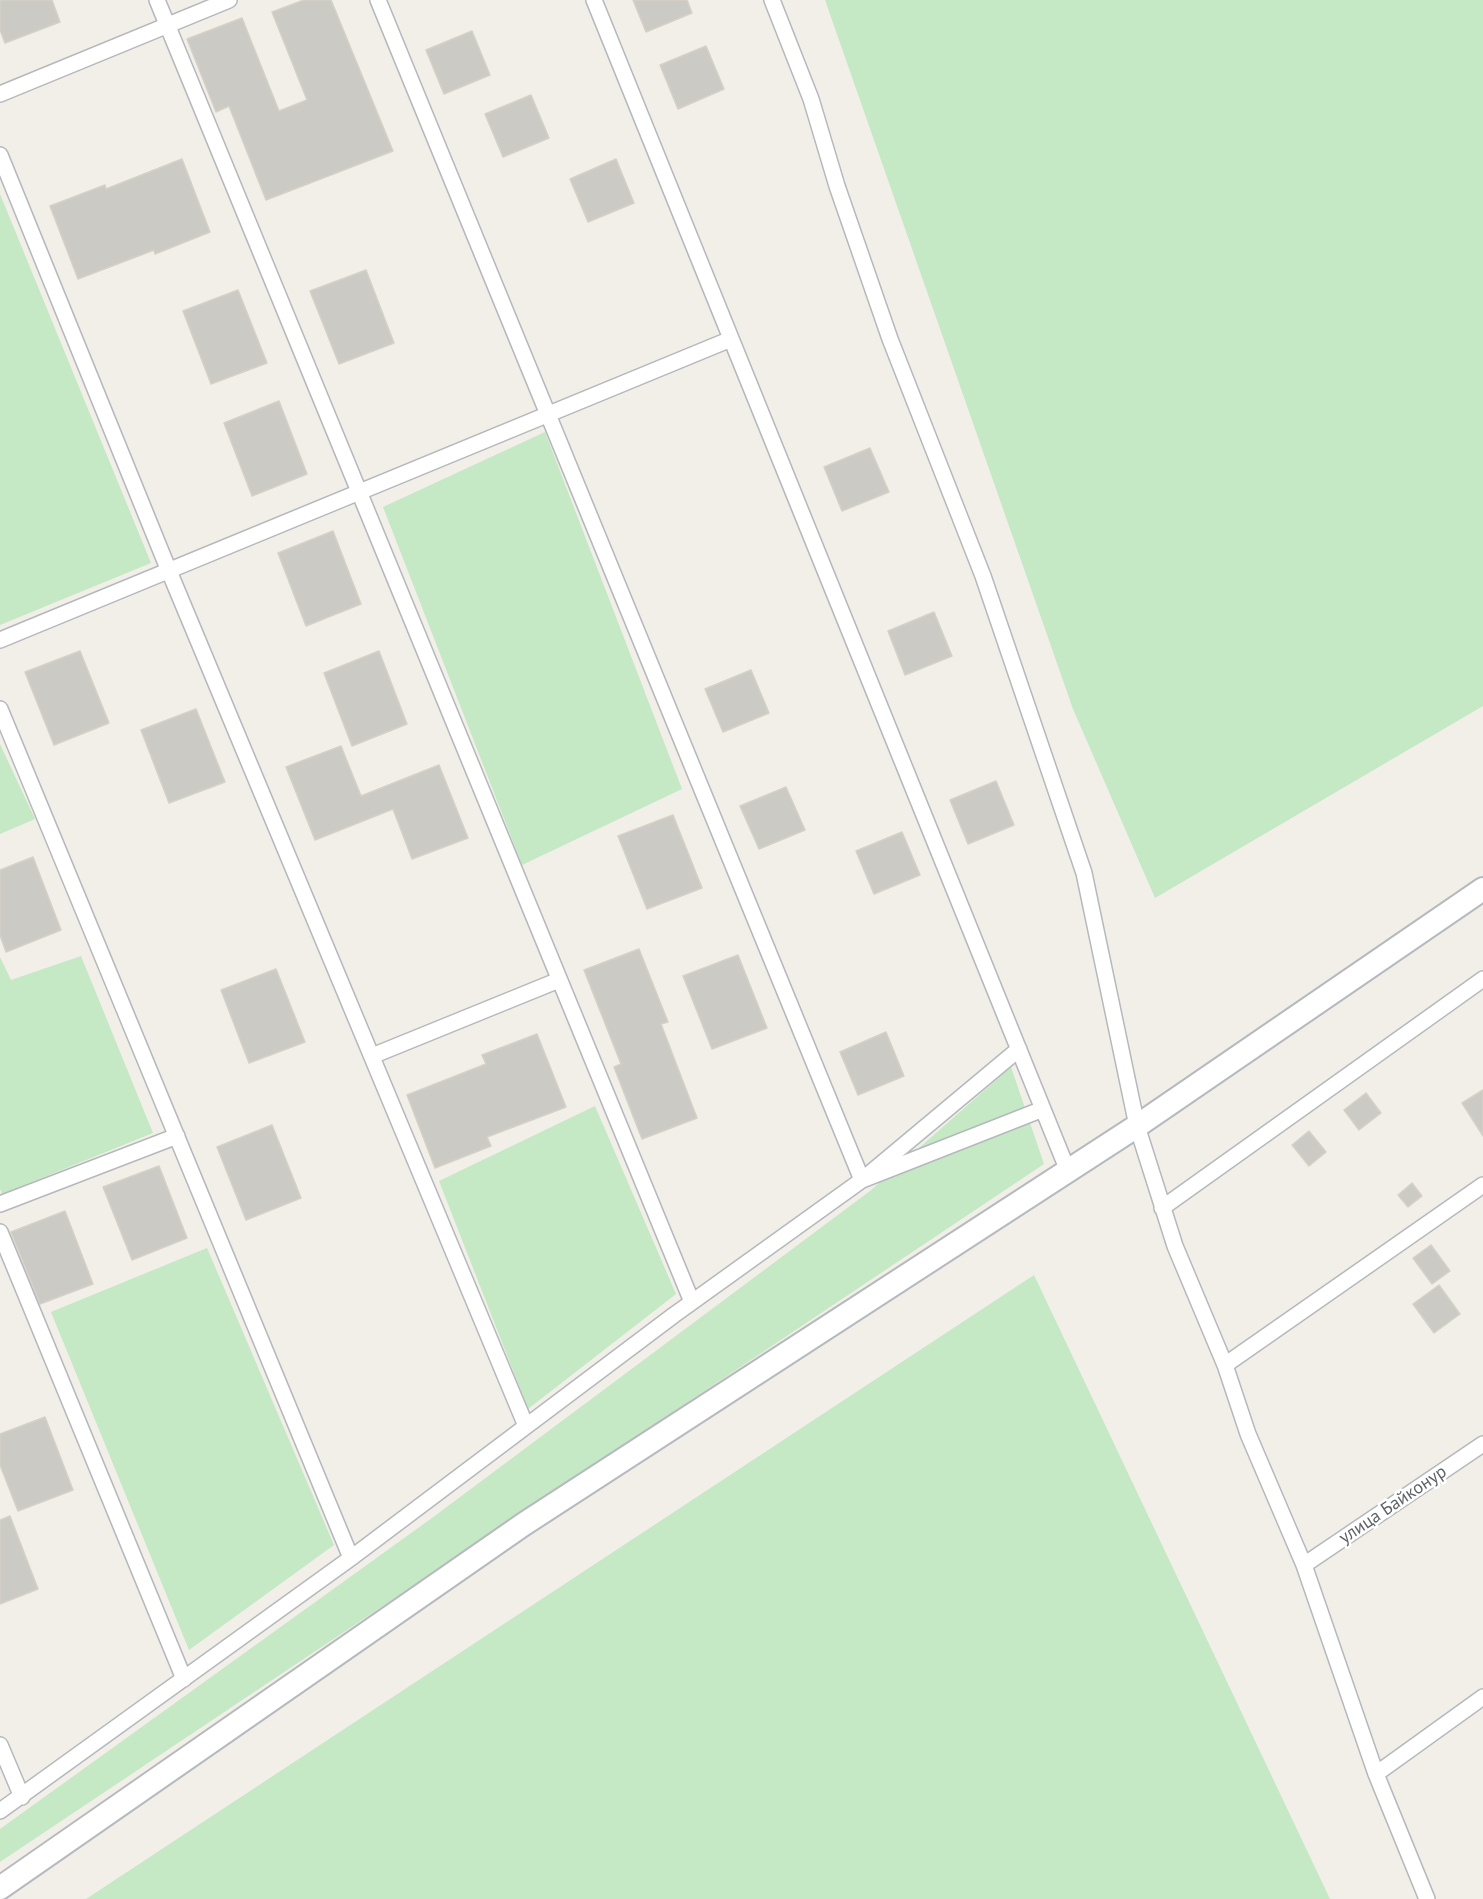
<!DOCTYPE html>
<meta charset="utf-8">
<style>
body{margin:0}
canvas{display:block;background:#f1efe8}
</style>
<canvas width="1483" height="1899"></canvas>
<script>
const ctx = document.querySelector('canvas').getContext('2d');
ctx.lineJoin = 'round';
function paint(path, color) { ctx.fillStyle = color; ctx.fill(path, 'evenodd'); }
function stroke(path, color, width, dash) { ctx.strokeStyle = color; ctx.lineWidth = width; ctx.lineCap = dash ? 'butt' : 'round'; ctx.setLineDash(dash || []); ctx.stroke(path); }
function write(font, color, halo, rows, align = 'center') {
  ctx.font = font + ' "PT Sans",sans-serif'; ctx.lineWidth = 5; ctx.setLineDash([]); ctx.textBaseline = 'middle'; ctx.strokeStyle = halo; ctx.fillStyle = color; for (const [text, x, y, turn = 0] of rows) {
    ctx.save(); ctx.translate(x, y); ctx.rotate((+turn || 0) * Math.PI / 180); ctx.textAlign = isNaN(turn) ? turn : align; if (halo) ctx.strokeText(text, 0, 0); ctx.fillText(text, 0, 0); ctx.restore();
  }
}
paint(new Path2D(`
 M825,0H1483V706L1155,898L1073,709Z
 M0,194L151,563L0,625Z
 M545,432L682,789L522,865L383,507Z
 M0,744L35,819L0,834Z
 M81,956L153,1133L2,1194L0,1189V957L11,980Z
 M1011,1067L1044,1164L0,1862V1829L432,1518L870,1191Z
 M595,1106L676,1294L528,1409L439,1181Z
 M207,1248L334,1545L189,1650L51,1312Z
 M1034,1275L1330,1899H86Z`), '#c5e8c5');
const building = new Path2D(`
 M0,0H52L60,22L5,43L0,30Z
 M304,0H331L393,151L266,200L229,106L216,112L187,39L242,18L279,111L307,100L272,12Z
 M633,0H687L692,13L646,32Z
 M472,31L490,75L444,94L426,50Z
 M706,46L724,89L678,109L660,65Z
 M531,95L549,138L503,157L485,114Z
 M182,159L210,232L155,254L154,250L78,279L50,206L105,185L106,189Z
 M616,159L634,203L588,222L570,179Z
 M366,270L394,343L339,364L310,291Z
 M238,290L267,363L211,384L183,311Z
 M279,401L307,474L252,496L224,423Z
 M870,448L889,492L842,511L824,467Z
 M333,531L361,604L306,626L278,553Z
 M934,612L952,656L905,675L888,631Z
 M80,651L109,723L54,745L25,672Z
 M379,651L407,724L352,746L324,673Z
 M751,670L769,713L723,732L705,689Z
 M196,709L225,782L169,803L141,730Z
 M341,746L361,796L439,765L468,838L412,859L393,809L315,840L286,767Z
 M996,781L1014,825L968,844L950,800Z
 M786,787L805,830L759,849L740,806Z
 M673,815L702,888L647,909L618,836Z
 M902,832L920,875L874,894L856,851Z
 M33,857L61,930L6,952L0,935V870Z
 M639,949L668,1022L661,1024L697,1118L642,1139L614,1067L621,1064L584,970Z
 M738,955L767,1028L712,1049L683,976Z
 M276,969L305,1042L249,1063L221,990Z
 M886,1032L904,1076L858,1095L840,1052Z
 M537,1034L566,1107L487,1137L491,1146L435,1168L407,1095L486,1064L482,1055Z
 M1483,1090V1136L1462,1103Z
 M1366,1093L1381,1113L1359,1130L1344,1110Z
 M272,1125L301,1198L246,1220L217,1147Z
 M1309,1131L1326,1152L1309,1166L1292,1145Z
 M159,1166L187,1238L132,1260L103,1187Z
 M1412,1183L1422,1196L1408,1207L1398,1195Z
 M65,1211L93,1284L40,1304L11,1232Z
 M1431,1245L1450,1271L1432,1284L1413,1258Z
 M1439,1285L1460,1314L1434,1333L1413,1304Z
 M45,1417L73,1490L18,1511L0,1465V1434Z
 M10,1516L38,1589L0,1604V1520Z`);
paint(building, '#cccac5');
stroke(building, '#d6d1c6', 1.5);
const street = new Path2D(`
 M157,0L692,1302
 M378,0L862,1180L1043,1109
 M594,0L1068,1171
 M772,0L811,99L837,186L890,339L983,576L1084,873L1137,1126L1175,1246L1225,1365L1248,1434L1304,1565L1376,1774L1427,1899
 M0,94L229,0
 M0,155L169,571L526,1426
 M0,640L731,339
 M0,709L351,1558
 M372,1056L559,980
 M0,1204L177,1136
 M1162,1208L1483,979
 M0,1232L184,1679
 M1225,1365L1483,1185
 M1304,1565L1483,1444
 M0,1745L22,1797
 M1376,1774L1483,1697
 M0,1811L351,1558L674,1315L862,1180L1019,1049`);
const secondary = new Path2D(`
 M0,1888L524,1524L1137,1126L1483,889`);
stroke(street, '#b5b8bc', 18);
stroke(secondary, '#b6babf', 26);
stroke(street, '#fff', 15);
stroke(secondary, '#fff', 22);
write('18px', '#5f6368', '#fff', [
 ["улица Байконур",1393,1505,-34]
]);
</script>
